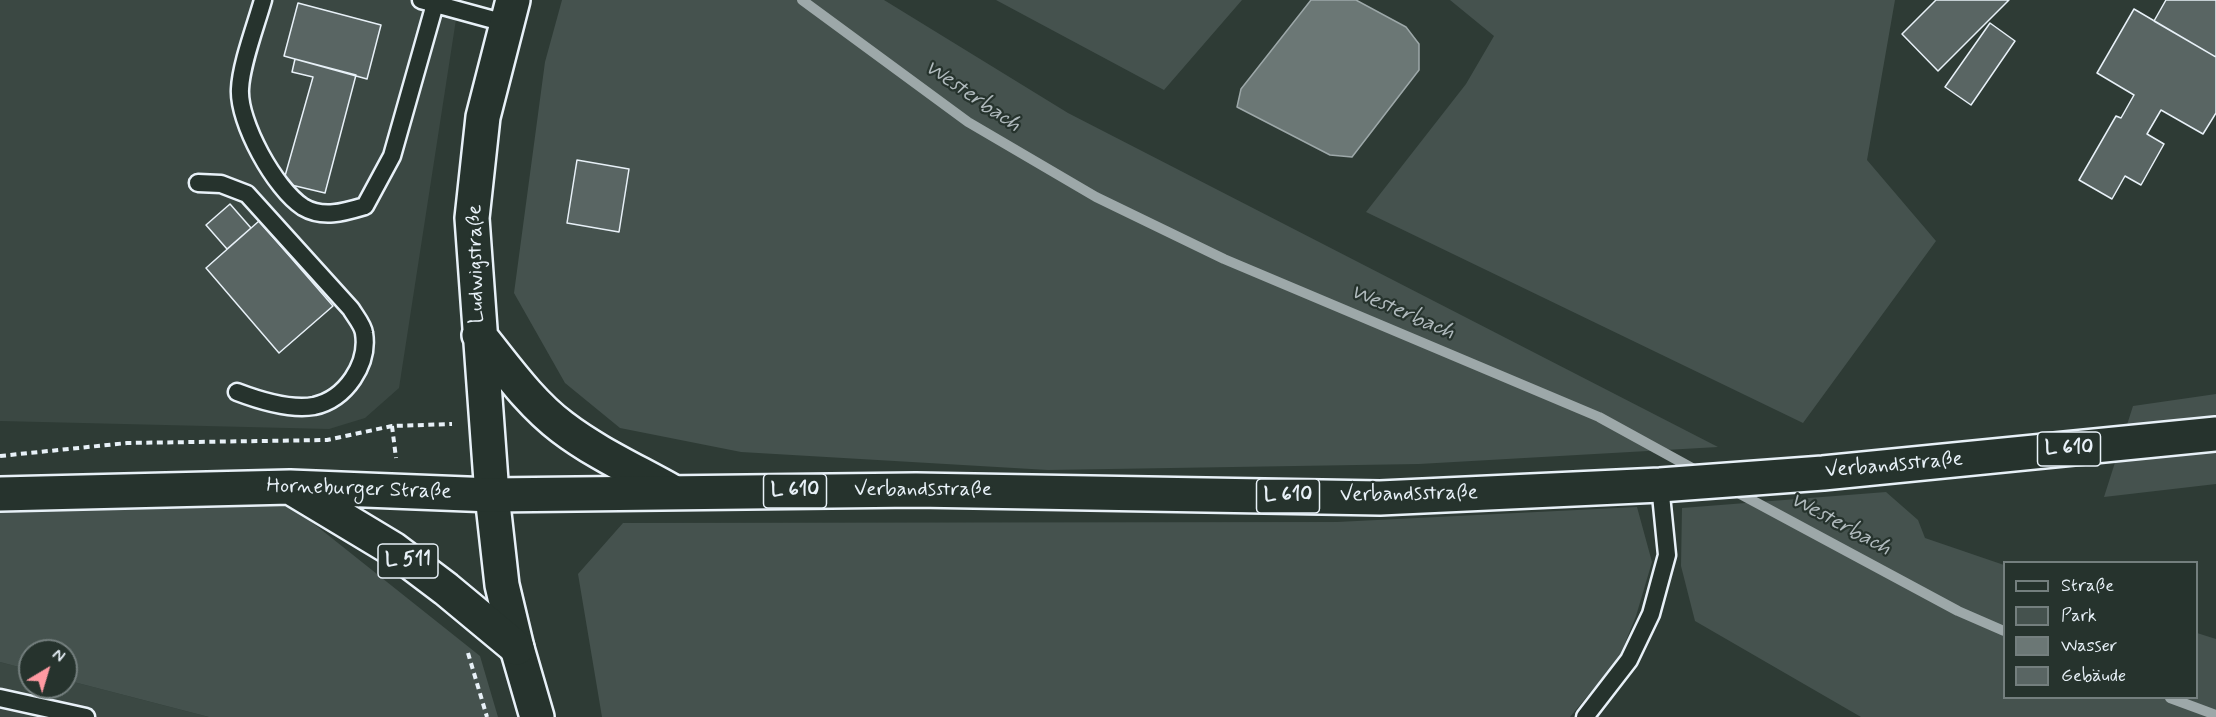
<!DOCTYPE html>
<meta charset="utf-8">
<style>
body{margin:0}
#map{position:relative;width:2216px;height:717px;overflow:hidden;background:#2e3b35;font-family:Mynerve,sans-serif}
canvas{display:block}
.legend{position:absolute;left:2003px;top:561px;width:195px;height:138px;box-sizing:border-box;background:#26332d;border:2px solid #747f7e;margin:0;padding:8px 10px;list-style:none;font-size:18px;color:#e8f1f8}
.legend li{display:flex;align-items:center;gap:12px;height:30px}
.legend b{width:30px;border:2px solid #747f7e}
.north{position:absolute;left:18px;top:639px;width:60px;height:60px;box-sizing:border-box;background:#26332d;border:2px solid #747f7e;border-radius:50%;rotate:38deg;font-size:16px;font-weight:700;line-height:24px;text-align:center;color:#e8f1f8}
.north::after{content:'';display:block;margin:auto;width:21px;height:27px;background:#ff9aa2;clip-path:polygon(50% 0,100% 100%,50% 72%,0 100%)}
</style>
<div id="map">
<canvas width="2216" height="717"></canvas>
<ul class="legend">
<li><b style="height:8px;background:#26332d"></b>Straße</li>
<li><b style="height:16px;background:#45524e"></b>Park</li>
<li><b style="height:16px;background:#6b7775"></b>Wasser</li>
<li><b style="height:16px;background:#596563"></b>Gebäude</li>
</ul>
<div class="north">N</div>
</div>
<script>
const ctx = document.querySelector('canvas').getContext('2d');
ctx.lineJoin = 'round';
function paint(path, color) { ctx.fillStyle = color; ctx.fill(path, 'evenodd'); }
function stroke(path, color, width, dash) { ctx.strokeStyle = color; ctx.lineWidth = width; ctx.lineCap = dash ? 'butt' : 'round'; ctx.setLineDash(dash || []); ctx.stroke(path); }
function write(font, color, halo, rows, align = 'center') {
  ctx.font = font + ' Mynerve,sans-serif'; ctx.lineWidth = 4.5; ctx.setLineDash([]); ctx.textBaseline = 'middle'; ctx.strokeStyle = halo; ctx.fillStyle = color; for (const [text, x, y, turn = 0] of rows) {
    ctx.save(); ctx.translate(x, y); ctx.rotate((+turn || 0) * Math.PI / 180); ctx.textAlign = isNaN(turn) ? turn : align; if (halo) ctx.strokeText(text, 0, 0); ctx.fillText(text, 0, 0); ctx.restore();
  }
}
paint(new Path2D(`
 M0,0H459L399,388L365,418L329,429L0,421Z
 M0,662L30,670V687H66V680L209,717H0Z`), '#3b4843');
paint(new Path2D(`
 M562,0H884L1068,113L1718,447L1419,464L1048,470L741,452L620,428L565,383L514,293L545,62Z
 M996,0H1242L1164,90Z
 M1450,0H1895L1867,160L1936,241L1803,423L1366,212L1466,84L1494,36Z
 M2216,394V484L2104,497L2133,406Z
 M1886,492L1918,520L1925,538L2004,565V698H2196L2197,633L2216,639V717H1861L1695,621L1681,566L1682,508Z
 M67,504H289L480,656L498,717H209L66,680V651H30V670L0,662V506Z
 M1637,507L1652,562L1636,616L1619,658L1570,717H602L578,574L623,523L1337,522Z`), '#45524e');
const water = new Path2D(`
 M1311,0H1356L1406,27L1419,44V70L1352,157L1330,155L1237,107L1241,89Z`);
paint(water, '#6b7775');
stroke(water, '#9da8a9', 1.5);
stroke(new Path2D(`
 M802,0L968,122L1096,197L1224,259L1599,417L1701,473
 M1731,489L1958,611L2004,631
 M2170,698L2216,715`), '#9da8a9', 10);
const building = new Path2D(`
 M1936,0H2009L1938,71L1902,34Z
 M2166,0H2216V57L2154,21Z
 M298,3L381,25L367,79L284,56Z
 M2134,9L2216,57V113L2203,134L2161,110L2147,134L2164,144L2141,185L2125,176L2112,199L2079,180L2116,116L2121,118L2134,95L2097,73Z
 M1990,23L2015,41L1971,105L1945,87Z
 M295,59L356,75L325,193L283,183L313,77L292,72Z
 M577,160L629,169L619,232L567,223Z
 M230,204L251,228L227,249L206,225Z
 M259,221L333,306L279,353L206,268Z`);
paint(building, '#596563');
stroke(building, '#e8f1f8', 1.5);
const service = new Path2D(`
 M263,0C256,25 241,64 240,89C238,122 275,189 303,207C323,219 345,212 365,206L392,156L435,4
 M421,0L505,23
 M198,183L221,184L247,194L351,309C355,316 363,325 364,333C369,364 346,399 314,406C291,410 258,400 237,392
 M0,698L86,717
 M1585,717L1629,660L1651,614L1667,555L1660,485`);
const secondary = new Path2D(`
 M513,0L483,117L472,218L492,495L502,585L517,648L537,717
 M479,335C505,367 529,402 562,427C596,453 636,471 673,492`);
const primary = new Path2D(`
 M290,487L393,549L446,589L517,648
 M0,494L290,487L492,495L916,490L1380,498L1660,485L1823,473L2216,434`);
stroke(service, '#e8f1f8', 21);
stroke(secondary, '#e8f1f8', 38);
stroke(primary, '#e8f1f8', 38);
stroke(new Path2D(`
 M392,426L396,458
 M0,456L127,443L327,440L392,426L452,424
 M468,653L487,717`), '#e8f1f8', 4, [6, 4.5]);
stroke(service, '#26332d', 16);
stroke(secondary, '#26332d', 33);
stroke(primary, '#26332d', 33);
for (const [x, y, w] of [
 [2069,449,63],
 [795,491,63],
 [1288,496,63],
 [408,561,60]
]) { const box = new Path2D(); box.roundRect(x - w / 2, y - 17, w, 34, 4.5); ctx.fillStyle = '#26332d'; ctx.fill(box); stroke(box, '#e8f1f8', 1.5); }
write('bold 20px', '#e8f1f8', null, [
 ["L 610",2069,449],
 ["L 610",795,491],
 ["L 610",1288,496],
 ["L 511",408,561]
]);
write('21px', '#e8f1f8', '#26332d', [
 ["Ludwigstraße",477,264,-91],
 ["Verbandsstraße",1894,466,-5],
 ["Horneburger Straße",359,490,2],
 ["Verbandsstraße",923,491],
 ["Verbandsstraße",1409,495,-1]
]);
write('italic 22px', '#b0babd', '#26332d', [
 ["Westerbach",972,97,34],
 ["Westerbach",1402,313,23],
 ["Westerbach",1840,525,28]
]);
</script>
